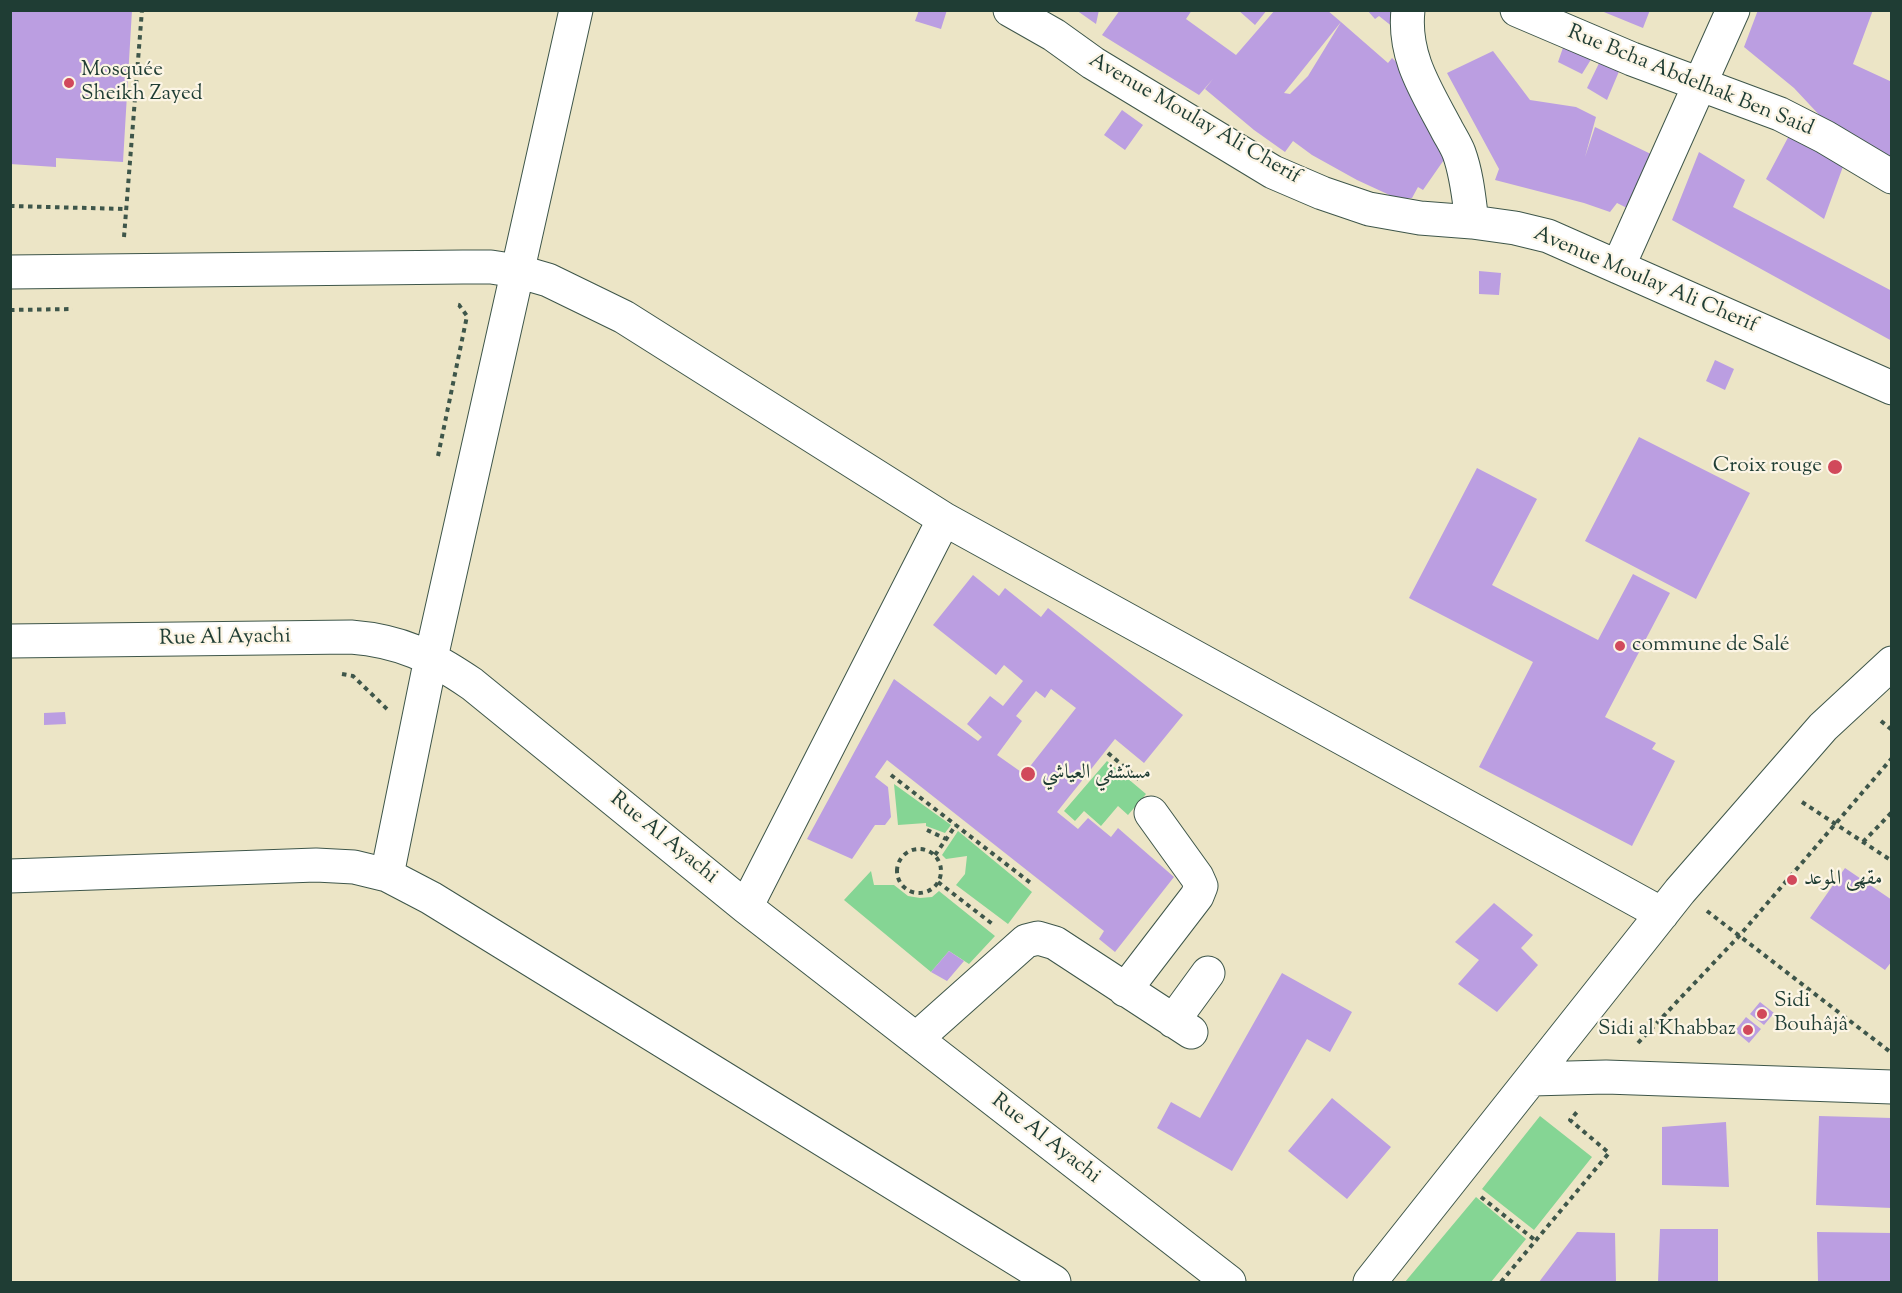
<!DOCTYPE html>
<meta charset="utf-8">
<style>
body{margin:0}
#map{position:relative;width:1902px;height:1293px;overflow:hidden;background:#ece5c6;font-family:"Sorts Mill Goudy",serif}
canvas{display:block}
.frame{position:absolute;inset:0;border:12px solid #1f3d34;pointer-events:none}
</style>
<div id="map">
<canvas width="1902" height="1293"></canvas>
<div class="frame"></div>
</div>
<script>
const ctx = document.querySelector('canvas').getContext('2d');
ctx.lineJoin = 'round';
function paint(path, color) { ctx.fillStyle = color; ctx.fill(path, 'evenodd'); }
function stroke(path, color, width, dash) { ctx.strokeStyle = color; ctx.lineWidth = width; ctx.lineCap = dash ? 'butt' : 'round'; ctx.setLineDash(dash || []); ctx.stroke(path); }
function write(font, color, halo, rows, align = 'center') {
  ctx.font = font + ' "Sorts Mill Goudy",Amiri,serif'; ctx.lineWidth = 4.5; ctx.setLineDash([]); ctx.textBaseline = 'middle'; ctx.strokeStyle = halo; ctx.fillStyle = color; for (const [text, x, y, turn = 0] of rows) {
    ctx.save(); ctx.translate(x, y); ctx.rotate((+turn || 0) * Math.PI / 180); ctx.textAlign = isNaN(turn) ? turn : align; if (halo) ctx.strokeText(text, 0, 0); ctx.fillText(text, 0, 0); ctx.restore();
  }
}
paint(new Path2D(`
 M1107,761L1146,794L1128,815L1118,806L1101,826L1084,811L1075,821L1064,811Z
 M894,784L951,825L945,833L926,826V823L898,825Z
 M958,831L1032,892L1008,924L956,885L965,874L967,856L946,859L942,855Z
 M871,871L874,885H894L908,896L920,898L932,897L939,891L995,936L969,964L949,951L931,972L844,900Z
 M1540,1116L1592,1157L1534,1230L1482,1189Z
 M1476,1197L1526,1239L1491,1282H1405Z`), '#85d594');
paint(new Path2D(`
 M10,10H132L123,162L56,158V167L10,164Z
 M919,10H947L941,29L915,21Z
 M1076,10H1099L1096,24Z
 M1120,10H1192L1186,19L1236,55L1275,10H1327L1341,22L1284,93L1290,94L1308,76L1341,22L1388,63L1392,58L1408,73L1448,154L1423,190L1418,187L1412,198H1396L1357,180L1312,155L1293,141L1285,152L1254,130L1205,89L1213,79L1199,95L1102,35Z
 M1238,10H1267L1255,25Z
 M1367,10H1403V35L1379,16L1375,19Z
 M1599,10H1650L1643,28Z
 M1758,10H1873L1853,64L1892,82V167L1823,119L1794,88L1744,47Z
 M1565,42L1595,53L1582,74L1558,62Z
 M1493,51L1530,100L1576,107L1596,117L1585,157L1595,127L1655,156L1627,208L1617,203L1610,212L1584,203L1495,180L1499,169L1447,73Z
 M1602,57L1620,69L1607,100L1587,88Z
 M1122,110L1143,125L1125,150L1104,135Z
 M1792,130L1845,161L1824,219L1766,179Z
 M1699,152L1745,180L1733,207L1892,291V341L1672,220Z
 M1479,271L1501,273L1499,295L1479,294Z
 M1715,360L1734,369L1725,390L1706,381Z
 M1639,437L1750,493L1696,599L1585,541Z
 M1477,468L1537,499L1492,585L1598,640L1633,574L1670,593L1605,717L1656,743L1652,749L1675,761L1632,846L1479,767L1533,662L1409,598Z
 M973,575L999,596L1005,588L1041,617L1048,608L1183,715L1144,763L1115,739L1057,812L1078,829L1088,818L1111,837L1118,828L1174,877L1115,952L1099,939L1104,931L887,760L875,777L888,787L891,817L885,825H875L852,859L807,839L894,679L978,741L982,737L967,724L990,696L1003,706L1023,681L1004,665L996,675L933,625ZM1051,689L1076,708L1024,774L997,755L1022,721L1016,716L1036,691L1045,698Z
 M65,712L66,724L44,725V713Z
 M1845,868L1892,900V961L1885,970L1810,918Z
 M1494,903L1533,935L1521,948L1538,965L1497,1012L1458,984L1479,960L1455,942Z
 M949,951L964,961L947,981L931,972Z
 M1282,973L1352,1012L1330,1052L1307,1039L1232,1171L1157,1128L1171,1102L1200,1118Z
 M1760,1002L1774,1013L1764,1025L1750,1014Z
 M1746,1017L1761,1029L1749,1043L1735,1031Z
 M1332,1098L1391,1147L1347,1199L1288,1151Z
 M1819,1116L1892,1118V1208L1816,1205Z
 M1726,1122L1729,1187L1662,1185V1127Z
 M1660,1229H1718V1282H1658Z
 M1577,1232L1615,1233L1616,1282H1539Z
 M1817,1232L1892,1233V1282H1818Z`), '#bb9ee1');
const minor = new Path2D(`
 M1010,10L1054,35L1093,63L1273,172L1322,193L1369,209L1420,218L1472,222L1515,228L1548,236L1892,388
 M1408,10C1403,56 1426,90 1446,128C1450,136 1456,145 1459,153C1467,175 1469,199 1472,222
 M1517,10L1632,59L1780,114L1825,137L1892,177
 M1618,267L1733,10
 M10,272L463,267H491L517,271L548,280L624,317L944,519L1662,914
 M10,641L351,637C401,641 431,656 472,684L746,907L1229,1282
 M387,875L431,658L576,10
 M10,876L316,865L354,867L387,875L431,898L1054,1282
 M746,907L944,519
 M1125,990L1197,896L1201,886L1197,877L1151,813
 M1173,1021L1208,973
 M916,1039L1026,941L1038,938L1055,943L1191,1032
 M1532,1079L1606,1077L1892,1087
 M1370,1282L1680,891L1823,727L1892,663`);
stroke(minor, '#3e564a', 35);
stroke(new Path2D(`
 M10,206L126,209
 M124,237L142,10
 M10,310L73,309
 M438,456L467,316L459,305L455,304
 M342,674L353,676L387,709
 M1881,721L1892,730
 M1108,753L1142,782
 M891,775L1032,884
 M1802,802L1892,861
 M927,830L946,839
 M1863,842L1892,812
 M897 871a22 22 0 1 1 44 0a22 22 0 1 1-44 0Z
 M935,855L956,825
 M938,882L995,926
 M1707,911L1889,1051
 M1638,1043L1740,935L1892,758
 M1481,1197L1536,1241
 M1501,1282L1609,1153L1570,1120L1577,1112`), '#3e564a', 4, [4.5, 4.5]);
stroke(minor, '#fff', 33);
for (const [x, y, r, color] of [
 [69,83,6,"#d1495b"],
 [1835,467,8,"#d1495b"],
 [1620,646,6,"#d1495b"],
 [1028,774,8,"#d1495b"],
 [1792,880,6,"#d1495b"],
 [1762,1014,6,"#d1495b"],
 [1748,1030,6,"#d1495b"]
]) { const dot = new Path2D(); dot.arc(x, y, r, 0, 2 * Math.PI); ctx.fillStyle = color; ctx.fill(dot); stroke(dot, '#fcf5e5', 2); }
write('21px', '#1f3d34', '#fcf5e5', [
 ["Mosquée",81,71],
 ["Sheikh Zayed",81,95],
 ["Croix rouge",1822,467,"right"],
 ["commune de Salé",1632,646],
 ["مستشفي العياشي",1042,774],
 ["مقهى الموعد",1804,880],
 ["Sidi",1774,1002],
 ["Bouhâjâ",1774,1026],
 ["Sidi al Khabbaz",1736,1030,"right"]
], 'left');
write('21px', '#1f3d34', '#fcf5e5', [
 ["Rue Bcha Abdelhak Ben Said",1690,82,22],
 ["Avenue Moulay Ali Cherif",1194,120,30],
 ["Avenue Moulay Ali Cherif",1645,281,23],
 ["Rue Al Ayachi",225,639,-1],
 ["Rue Al Ayachi",663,839,39],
 ["Rue Al Ayachi",1045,1140,38]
]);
</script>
